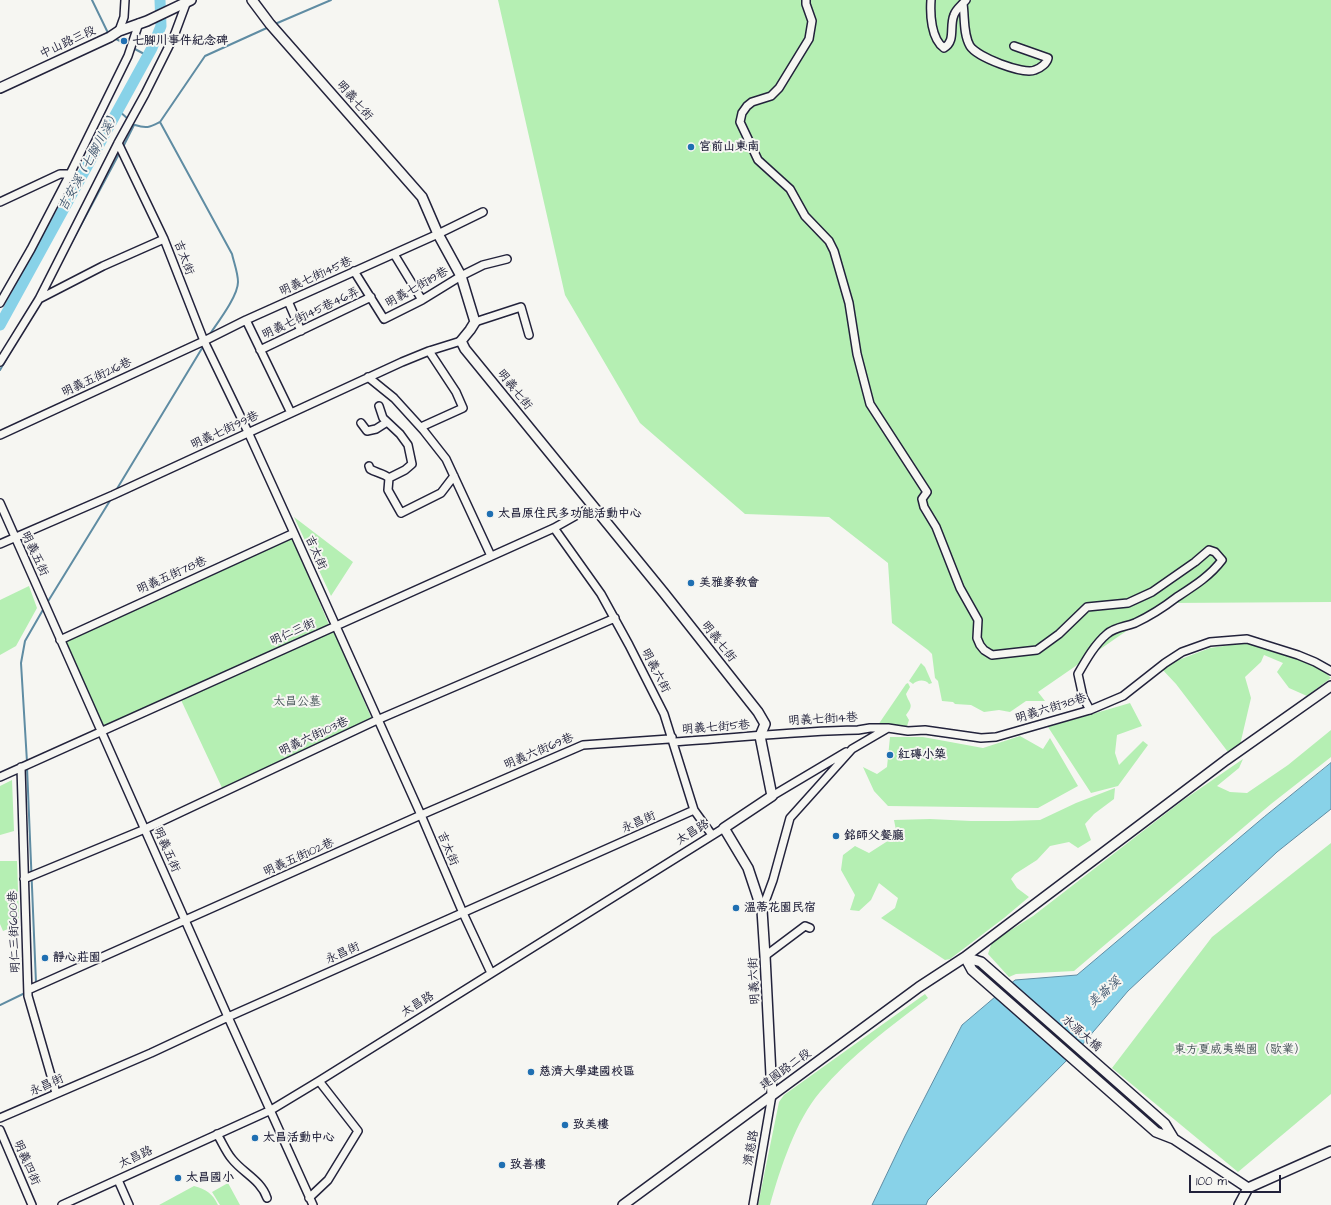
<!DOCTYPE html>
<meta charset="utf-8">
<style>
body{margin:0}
#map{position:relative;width:1331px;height:1205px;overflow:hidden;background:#f6f6f2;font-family:"Architects Daughter",sans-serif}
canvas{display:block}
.scale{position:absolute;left:1189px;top:1175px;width:92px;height:18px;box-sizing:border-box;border:2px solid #22223b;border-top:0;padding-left:5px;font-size:12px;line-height:14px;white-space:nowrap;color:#22223b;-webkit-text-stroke:3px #f6f6f2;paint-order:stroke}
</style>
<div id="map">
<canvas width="1331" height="1205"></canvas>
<div class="scale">100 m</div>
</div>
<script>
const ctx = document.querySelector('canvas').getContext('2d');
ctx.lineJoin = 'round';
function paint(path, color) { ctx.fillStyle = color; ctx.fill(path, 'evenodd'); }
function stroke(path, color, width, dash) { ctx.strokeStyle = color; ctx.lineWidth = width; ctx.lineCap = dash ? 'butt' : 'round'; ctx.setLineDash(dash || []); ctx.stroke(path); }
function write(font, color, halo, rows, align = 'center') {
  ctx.font = font + ' "Architects Daughter","LXGW WenKai TC",sans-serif'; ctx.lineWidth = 4; ctx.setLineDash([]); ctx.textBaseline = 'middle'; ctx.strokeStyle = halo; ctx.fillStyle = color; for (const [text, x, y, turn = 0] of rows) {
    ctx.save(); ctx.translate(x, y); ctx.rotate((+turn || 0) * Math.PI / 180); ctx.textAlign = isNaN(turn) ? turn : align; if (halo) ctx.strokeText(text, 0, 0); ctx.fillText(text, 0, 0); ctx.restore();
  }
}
paint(new Path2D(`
 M498,0H1331V602L1167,603L1038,692L1045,701H1026L1010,712L999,710L984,712L971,705L955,704L953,702L942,701L938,681L935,678L932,654L928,650L892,623L888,563L829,517L745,514L640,423L565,295Z
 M294,517L353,562L331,596Z
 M292,536L329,625L103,729L62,641L174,592Z
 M29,586L37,608L16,646L0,655V600Z
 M333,629L374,724L224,792L181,700Z
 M1245,643L1315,662L1331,678L1307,696L1289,688L1277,672L1283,663L1264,655L1261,662L1245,677L1251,698L1240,745L1228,752L1176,684L1160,667L1210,648Z
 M921,663L925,667L932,683L929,684C925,679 917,680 913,684L909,681Z
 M908,683L910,687L906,694C909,704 915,704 906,715L909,720L907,726L878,725L906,684Z
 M1130,703L1142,726L1117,735L1115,753L1119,765L1143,741L1148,745L1118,786L1091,793L1048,727Z
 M1331,730V757L1271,804L1074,971L1016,974L1009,977L988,954L992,942L1033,916L1182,801L1243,759L1239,768L1217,786L1230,792L1247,793L1288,765Z
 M1020,736L1043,749L1050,738L1078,786L1038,808L888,806L874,791L863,767L877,774L887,767L890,737H923L983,748Z
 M12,780L14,831L0,835V786Z
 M1115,788L1114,799L1094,814L1085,824L1091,840L1078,848L1069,842L1050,846L1037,860L1015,874L1011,879L1017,888L1029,897L1004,918L950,959L945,960L881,918L895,908L898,898L879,883L871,900L859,911L850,910L855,895L841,870L843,855L855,846L869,853L897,835L894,820L930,819L971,821H1008L1040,820L1076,803Z
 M1331,843V1094L1238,1172L1112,1068L1212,937Z
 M0,861H17L19,918L8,923V929L3,931L0,924Z
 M925,994L928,998C890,1027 851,1055 820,1092C796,1120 780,1169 770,1205H758L779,1102L784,1095Z
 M228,1183L240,1205H220L212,1192Z
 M194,1186C206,1189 213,1194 218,1205H159Z`), '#b5efb3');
const water = new Path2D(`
 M1331,763V809L1277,852L1128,991L1082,1045L928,1200L926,1205H872L905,1136L962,1025L1015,980L1077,975L1264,817Z`);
paint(water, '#88d2e8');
stroke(water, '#5f8ca3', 1);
stroke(new Path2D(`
 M92,0L109,35
 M275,24L331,0
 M114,38L130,46
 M133,48L148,56
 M118,110L128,119
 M160,122L232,254C234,263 238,273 238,282C238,296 218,322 210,334
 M135,125C147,129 150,127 160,122L205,56L269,27
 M123,147L134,125
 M57,270L120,152
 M0,370L16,342
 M115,492L204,345
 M47,603L111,499
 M27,762L21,663L25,641L44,608
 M27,767L36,983
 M0,1005L25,993`), '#5f8ca3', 2);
stroke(new Path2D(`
 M0,325L152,48L161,26L160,0`), '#88d2e8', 11);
const minor = new Path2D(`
 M806,0V4L812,21L809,39L779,88L771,96L752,102L747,106L742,113L740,122L758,160L790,189L805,216L829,241L834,251L849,303L857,354L870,404L927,492L922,499L924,507L936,527L960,588L978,620L977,638L980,645L984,650L992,655L1037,650L1059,634L1087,607L1128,603L1152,592L1195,562L1209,550L1215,552L1222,560C1210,576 1194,586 1177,597C1164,607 1150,616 1135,623C1125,627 1115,627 1107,634C1095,644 1086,660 1078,674L1083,697L1090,710
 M931,0C930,14 931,39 944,48C956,41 949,27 954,15C956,9 962,5 966,0
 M963,4C965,17 963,34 970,46C977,57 1023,75 1035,70C1041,68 1047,63 1048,58L1014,46
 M119,31L124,17L125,0
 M118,143L164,239L204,341L248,432L294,533L421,815L463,913L491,973
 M0,202L60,174H70
 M394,254L422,300
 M354,271L384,319L422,300L461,276L483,265L507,259
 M39,299L103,266L164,239
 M288,301L301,331
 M0,303L31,249L70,174L128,56L139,23
 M246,320L291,413
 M475,322L521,307L529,335
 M260,350L371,297
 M0,362L39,299L118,143L145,94L174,36L187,1
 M368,377L394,398L424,431L446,459L491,556
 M379,406L383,418L400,434L408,445L412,464L405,470L389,478
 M361,423L367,431L376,429L387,422
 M421,427L463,408L456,392L429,351
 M0,435L204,341L246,320L438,234L483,212
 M369,466L370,469C376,473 383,473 389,478L388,490L401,513L441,493L454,476
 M0,503L228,1017L313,1205
 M554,528L601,594L629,645L664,714L694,810L712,835
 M0,544L113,495L402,362L429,351L461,341
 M60,640L294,533
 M674,742C735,738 796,731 858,730L870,728H888
 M21,767L28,996L56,1093
 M0,777L554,528L593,506
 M772,796L846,752
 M24,879L145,829L377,720L615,618
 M762,910L773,880L790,818L852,749L888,728L908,731L925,730L981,738L996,737L1090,710L1123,696L1165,663L1182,652L1210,642L1247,639L1298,655L1315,662L1331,671
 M765,956L805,926L810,928
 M28,990L421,815L583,745L669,739L672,737
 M0,1118L151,1053L228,1017L694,810
 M0,1130L32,1205
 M217,1134C222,1142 226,1152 232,1159C243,1173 261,1180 267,1198
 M118,1180L129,1205
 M309,1198L328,1180L358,1131L319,1081
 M62,1205L271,1110L319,1081L724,828
 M753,1205L772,1095`);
const tertiary = new Path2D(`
 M252,0L270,24L422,197L438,234L461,276L475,322L470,330L461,341L465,349L664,593L758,712L765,724L760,736L772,796L724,828L748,868L762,910L765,956L772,1095
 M0,88L110,37L119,31L147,21L191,0
 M965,957L972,970L1156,1132L1174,1139L1248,1188
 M965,957L981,962L1165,1124L1174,1139
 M1248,1188L1331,1151
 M623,1205L919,987L965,957L1226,760L1331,686
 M1239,1205L1248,1188`);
stroke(minor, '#22223b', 10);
stroke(tertiary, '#22223b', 12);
stroke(minor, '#f6f6f2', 7);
stroke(tertiary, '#f6f6f2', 9);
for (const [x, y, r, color] of [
 [124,41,4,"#1f6fb2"],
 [691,147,4,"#1f6fb2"],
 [490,514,4,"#1f6fb2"],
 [691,583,4,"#1f6fb2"],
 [890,755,4,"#1f6fb2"],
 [836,836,4,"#1f6fb2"],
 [736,908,4,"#1f6fb2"],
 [45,958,4,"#1f6fb2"],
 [531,1072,4,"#1f6fb2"],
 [565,1125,4,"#1f6fb2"],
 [255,1138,4,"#1f6fb2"],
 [502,1165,4,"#1f6fb2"],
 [178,1178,4,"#1f6fb2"]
]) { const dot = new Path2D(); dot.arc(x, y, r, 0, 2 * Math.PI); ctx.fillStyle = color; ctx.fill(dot); stroke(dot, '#f6f6f2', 1.5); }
write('bold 12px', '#22223b', '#f6f6f2', [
 ["七腳川事件紀念碑",132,41],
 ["宮前山東南",699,147],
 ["太昌原住民多功能活動中心",498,514],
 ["美雅麥教會",699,583],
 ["紅磚小築",898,755],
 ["銘師父餐廳",844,836],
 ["溫蒂花園民宿",744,908],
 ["靜心莊園",53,958],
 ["慈濟大學建國校區",539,1072],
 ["致美樓",573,1125],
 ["太昌活動中心",263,1138],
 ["致善樓",510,1165],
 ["太昌國小",186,1178]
], 'left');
write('12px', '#22223b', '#f6f6f2', [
 ["中山路三段",68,43,-25],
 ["明義七街",354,101,49],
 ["吉太街",183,258,69],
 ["明義七街145巷",316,277,-24],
 ["明義七街119巷",417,288,-29],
 ["明義七街145巷46弄",311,314,-25],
 ["明義五街216巷",97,378,-25],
 ["明義七街",514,390,51],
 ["明義七街99巷",225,431,-25],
 ["吉太街",315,553,66],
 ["明義五街",34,554,65],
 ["明義五街78巷",172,576,-24],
 ["明仁三街",293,633,-24],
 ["明義七街",718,642,52],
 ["明義六街",655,671,63],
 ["明義六街38巷",1051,709,-17],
 ["明義七街14巷",823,720,-3],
 ["明義七街5巷",716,728,-4],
 ["明義六街103巷",314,737,-25],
 ["明義六街69巷",539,752,-23],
 ["永昌街",639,823,-24],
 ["太昌路",693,833,-32],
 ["吉太街",447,849,67],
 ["明義五街",166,850,66],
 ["明義五街102巷",299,858,-24],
 ["明仁三街600巷",15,932,-92],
 ["永昌街",343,954,-24],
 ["明義六街",755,981,-93],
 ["太昌路",418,1005,-32],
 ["水源大橋",1081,1034,41],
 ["建國路二段",786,1070,-36],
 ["永昌街",47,1086,-24],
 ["濟慈路",752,1148,-80],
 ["太昌路",136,1158,-25],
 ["明義四街",26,1163,66]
]);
write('12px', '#475559', '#f6f6f2', [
 ["太昌公墓",297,702],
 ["東方夏威夷樂園（歇業）",1240,1050]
]);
write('italic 13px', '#41576f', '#f6f6f2', [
 ["吉安溪 (七腳川溪)",88,165,-61],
 ["美崙溪",1105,993,-42]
]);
</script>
